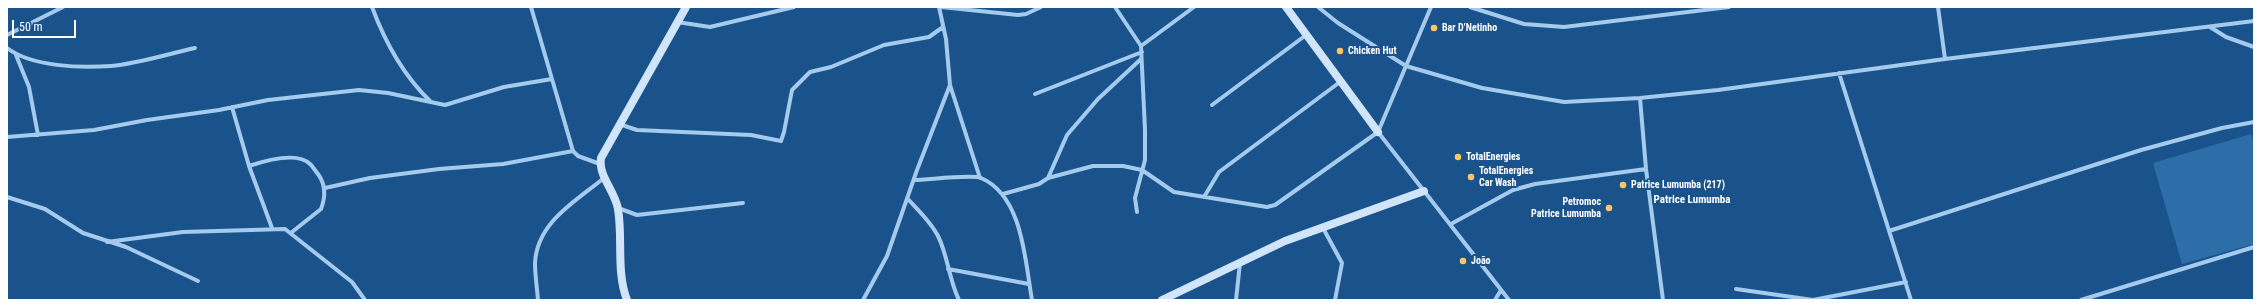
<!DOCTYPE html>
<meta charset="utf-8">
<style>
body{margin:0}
#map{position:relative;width:2261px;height:307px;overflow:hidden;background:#1a538b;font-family:"Roboto Condensed",sans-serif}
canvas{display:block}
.frame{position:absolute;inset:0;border:8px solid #fff;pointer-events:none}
.scale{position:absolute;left:12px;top:20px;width:64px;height:18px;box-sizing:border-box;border:2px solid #fff;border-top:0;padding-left:5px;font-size:12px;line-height:14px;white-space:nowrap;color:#fff;-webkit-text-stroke:3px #1a538b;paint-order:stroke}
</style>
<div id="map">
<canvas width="2261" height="307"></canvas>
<div class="frame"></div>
<div class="scale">50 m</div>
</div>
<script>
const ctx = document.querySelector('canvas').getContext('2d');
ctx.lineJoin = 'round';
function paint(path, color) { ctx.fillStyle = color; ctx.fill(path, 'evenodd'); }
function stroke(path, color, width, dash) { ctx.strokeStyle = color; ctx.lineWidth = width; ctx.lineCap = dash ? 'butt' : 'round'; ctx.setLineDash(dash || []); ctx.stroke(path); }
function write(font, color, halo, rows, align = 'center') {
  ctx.font = font + ' "Roboto Condensed",sans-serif'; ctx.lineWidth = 4; ctx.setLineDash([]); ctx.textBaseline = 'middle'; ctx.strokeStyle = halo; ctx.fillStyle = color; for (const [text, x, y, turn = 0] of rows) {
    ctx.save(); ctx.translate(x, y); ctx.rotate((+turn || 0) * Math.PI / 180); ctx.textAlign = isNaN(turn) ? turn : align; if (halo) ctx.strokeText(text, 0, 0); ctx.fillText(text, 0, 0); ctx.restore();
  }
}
paint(new Path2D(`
 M2251,134L2254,145V244L2182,264L2153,163Z`), '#2d6ea9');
stroke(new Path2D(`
 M372,7C385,42 403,75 430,101
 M531,7L573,151L578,156L600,164
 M939,7L946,39L950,85L980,178
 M941,7L1018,15L1026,14L1041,7
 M1115,7L1141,46L1145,130V160L1135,198L1137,212
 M1318,7L1338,23L1406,66L1482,88L1564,102L1640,98L1718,90L1945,59L2254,21
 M1470,7L1524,24L1564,27L1729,7
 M1938,7L1945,59
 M677,22L710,27L794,7
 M2210,27L2226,37L2254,47
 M7,35L63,7
 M1141,46L1194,7
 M7,48C32,67 80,68 111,66C137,64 168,54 195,48
 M16,55L29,87L38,135
 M1839,73L1911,300
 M1035,94L1142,52
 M1640,98L1646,169L1663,300
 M1212,105L1306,35
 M232,107L249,166L272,228
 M619,124L637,130L751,135L781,141L784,132L792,90L810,72L831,67L884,45L929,37L943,27
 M1378,132L1509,300
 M7,137L94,130L147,120L219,110L268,100L359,90L388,93L445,105L504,87L552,79
 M249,166C264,161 297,151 310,164C313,166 315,171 318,174C326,185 326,196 321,209L292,232
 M1048,178L1067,135L1098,99L1141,59
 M914,180C927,180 971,174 981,178C1023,196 1025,261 1032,300
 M325,188L370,178L439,169L503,164L573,151
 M1003,194L1039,184L1048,178L1093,166H1123L1142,170L1174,192L1267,207L1275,205L1378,132L1431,7
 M7,197L45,209L83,233L126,247L198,281
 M1204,197L1219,172L1340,82
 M907,198C918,210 931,222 938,236C948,256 949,280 959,300
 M618,208L637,215L743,203
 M1451,224L1513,190L1535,184L1646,169
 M1323,228L1342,263L1335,300
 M1889,231L2141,150L2222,128L2254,122
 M107,242L183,232L285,229L352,282L365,300
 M948,269L1029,284
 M1736,289L1813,300L1906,282
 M538,300C537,288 535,275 535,263C537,222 576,201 604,178
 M863,300L887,256L917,170L950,85
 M1236,300L1240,263
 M1495,300L1501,290
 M2081,300L2254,247`), '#a4caed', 4);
stroke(new Path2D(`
 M1286,7L1378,132
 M627,300C616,272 623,238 618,209C615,191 598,176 601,158L686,7
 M1162,300L1285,241L1424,191`), '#d1e5fa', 8);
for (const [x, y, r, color] of [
 [1434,28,4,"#ffc661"],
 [1340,51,4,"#ffc661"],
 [1458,157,4,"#ffc661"],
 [1471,177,4,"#ffc661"],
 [1623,185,4,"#ffc661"],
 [1609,208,4,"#ffc661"],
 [1463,261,4,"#ffc661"]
]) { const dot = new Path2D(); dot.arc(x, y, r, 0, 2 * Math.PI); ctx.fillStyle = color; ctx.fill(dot); stroke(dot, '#1a538b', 1.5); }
write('bold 10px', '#fff', '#1a538b', [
 ["Bar D’Netinho",1442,28],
 ["Chicken Hut",1348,51],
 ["TotalEnergies",1466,157],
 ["TotalEnergies",1479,171],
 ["Car Wash",1479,183],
 ["Patrice Lumumba (217)",1631,185],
 ["Petromoc",1601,202,"right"],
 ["Patrice Lumumba",1601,214,"right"],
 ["João",1471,261]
], 'left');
write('bold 11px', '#fff', '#1a538b', [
 ["Patrice Lumumba",1692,200]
]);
</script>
